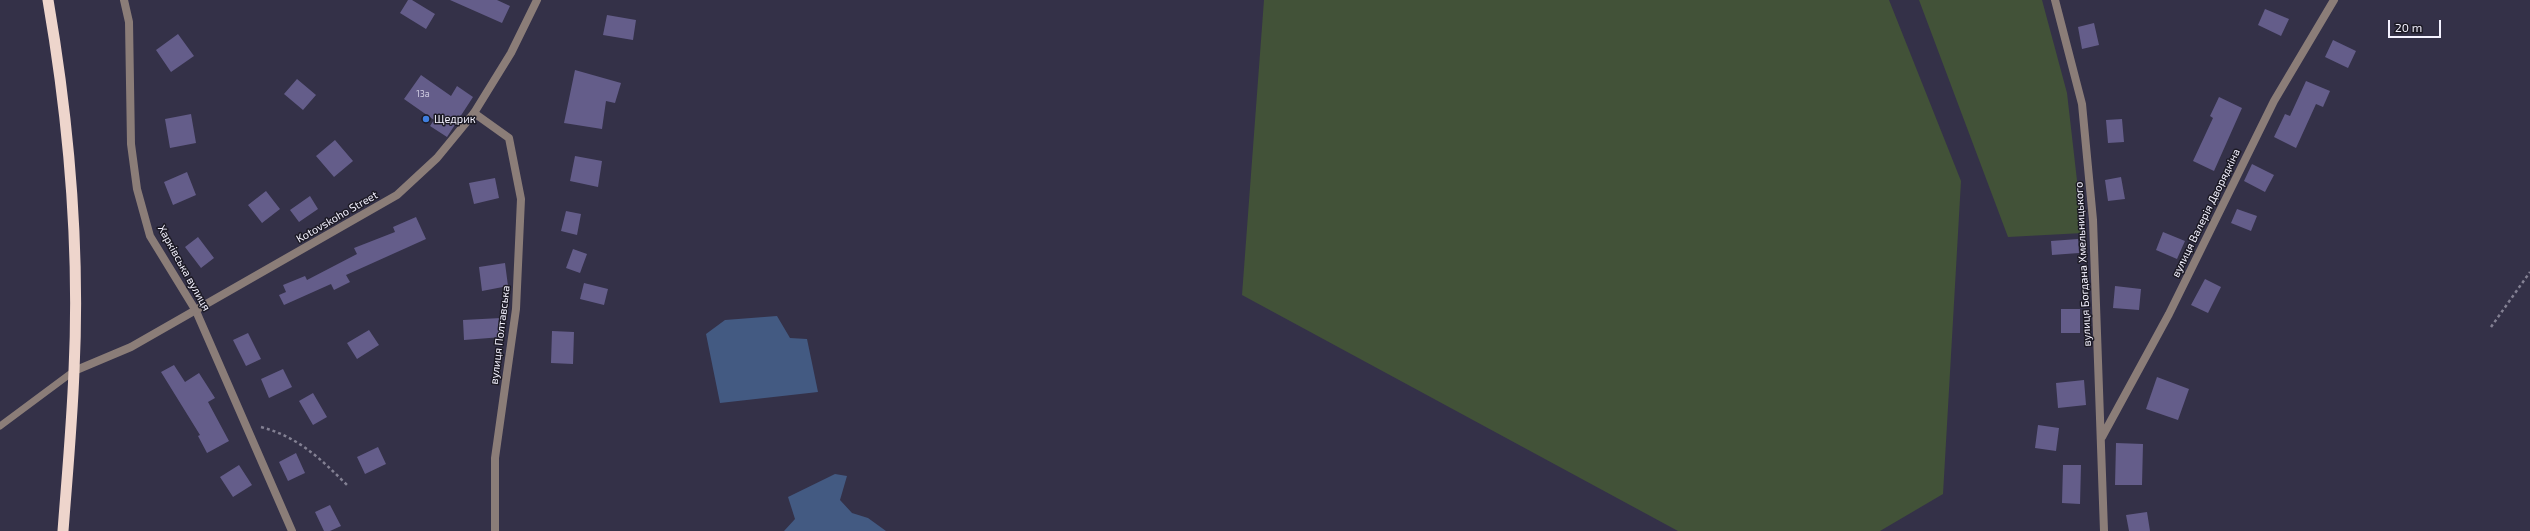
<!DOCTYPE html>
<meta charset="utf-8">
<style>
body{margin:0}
#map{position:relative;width:2530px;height:531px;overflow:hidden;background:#343148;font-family:"Exo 2",sans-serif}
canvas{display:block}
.scale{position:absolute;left:2388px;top:20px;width:53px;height:18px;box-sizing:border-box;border:2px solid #f4f2ff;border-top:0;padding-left:5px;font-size:12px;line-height:14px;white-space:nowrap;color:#f4f2ff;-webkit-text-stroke:3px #1c1a25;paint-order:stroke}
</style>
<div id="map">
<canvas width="2530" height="531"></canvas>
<div class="scale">20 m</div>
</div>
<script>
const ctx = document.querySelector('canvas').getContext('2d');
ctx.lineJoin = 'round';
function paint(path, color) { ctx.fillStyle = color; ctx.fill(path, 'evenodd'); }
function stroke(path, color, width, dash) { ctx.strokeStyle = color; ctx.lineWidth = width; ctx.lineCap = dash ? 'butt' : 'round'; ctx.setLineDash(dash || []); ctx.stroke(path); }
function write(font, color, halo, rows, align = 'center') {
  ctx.font = font + ' "Exo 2",sans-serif'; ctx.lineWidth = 3; ctx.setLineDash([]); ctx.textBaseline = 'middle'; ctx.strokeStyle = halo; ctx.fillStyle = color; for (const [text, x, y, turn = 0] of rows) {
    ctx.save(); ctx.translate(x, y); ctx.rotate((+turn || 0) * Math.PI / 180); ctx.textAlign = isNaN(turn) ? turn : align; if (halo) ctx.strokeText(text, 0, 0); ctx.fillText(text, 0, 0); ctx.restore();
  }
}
paint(new Path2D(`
 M1264,0H1889L1961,181L1943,494L1880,531H1678L1242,295Z
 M1919,0H2042L2067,93L2083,233L2008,237Z`), '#425238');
paint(new Path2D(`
 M777,316L790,338L807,339L818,392L720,403L706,334L725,320Z
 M835,474L847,476L840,500L852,513L868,518L886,531H784L795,519L788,497Z`), '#435a82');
paint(new Path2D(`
 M408,0H412L435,14L426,29L400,13Z
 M450,0H497L510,6L502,23Z
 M2265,9L2289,19L2281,36L2258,25Z
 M607,15L636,20L633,40L603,35Z
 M2094,23L2099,45L2082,49L2078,27Z
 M178,34L194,56L171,72L156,50Z
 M2333,40L2356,51L2348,68L2325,57Z
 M575,70L621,83L615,103L606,101L602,129L564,123Z
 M421,75L451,96L457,86L473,97L447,137L430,126L434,120L404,99Z
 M297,79L316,95L303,110L284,94Z
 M2306,81L2330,91L2323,107L2316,104L2296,148L2274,137L2285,114L2290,116Z
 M2219,97L2242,108L2214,171L2193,161L2213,118L2210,116Z
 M191,114L196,143L170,148L165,119Z
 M2122,119L2124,142L2108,143L2106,120Z
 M335,140L353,161L334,177L316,156Z
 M575,156L602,161L598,187L570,181Z
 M2252,164L2274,175L2265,192L2244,181Z
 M187,172L196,195L173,205L164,182Z
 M2121,177L2125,199L2108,201L2105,180Z
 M495,178L499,198L474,204L469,183Z
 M266,191L280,209L262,223L248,205Z
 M310,196L318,209L299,222L290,210Z
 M2237,209L2257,216L2251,231L2231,223Z
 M566,211L581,214L577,235L561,231Z
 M416,217L426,239L346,275L350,282L334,290L331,284L284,305L279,295L286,292L283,285L305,276L307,280L357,254L354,248L395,232L393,227Z
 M2163,232L2185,241L2177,259L2156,250Z
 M198,237L214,258L201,268L185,247Z
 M2078,239L2079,253L2052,255L2051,241Z
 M573,249L587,254L580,273L566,268Z
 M505,263L508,286L482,291L479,267Z
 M2205,279L2221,287L2208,313L2191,305Z
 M584,283L608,289L604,305L580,299Z
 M2115,286L2141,289L2139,310L2113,308Z
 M2061,309H2080V333H2061Z
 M501,318L502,337L464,340L463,320Z
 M369,330L379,345L357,359L347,343Z
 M552,331L574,332L573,364L551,363Z
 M248,333L261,359L246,366L233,340Z
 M174,365L185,382L199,373L215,398L208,402L229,441L207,453L198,436L200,435L161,372Z
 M283,369L292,387L269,398L261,379Z
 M2157,377L2189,389L2178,420L2146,409Z
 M2084,380L2086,405L2058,408L2056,383Z
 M313,393L327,417L313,425L299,401Z
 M2038,425L2059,428L2056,451L2035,448Z
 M2116,443L2143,444L2142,485H2115Z
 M378,447L386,464L365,474L357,457Z
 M296,453L305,473L288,481L279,462Z
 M239,465L252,485L233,497L220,477Z
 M2063,465H2081L2080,504L2062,503Z
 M330,505L341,526L330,531H324L315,512Z
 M2147,512L2150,531H2129L2126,515Z`), '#645d8a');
stroke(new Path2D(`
 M2491,327L2530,272
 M261,427C298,437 320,458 347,485`), '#838093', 2.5, [3, 3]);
stroke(new Path2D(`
 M0,426L74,371`), '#8b7d78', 7);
stroke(new Path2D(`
 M124,0L129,22L131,144L137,189L150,236L196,311L292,531
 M2055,0L2082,104L2093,220L2104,531
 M474,113L509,138L521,199L516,309L495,458V531
 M2102,437L2169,314L2274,101L2334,0`), '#8b7d78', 8);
stroke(new Path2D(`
 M74,371L131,347L397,195L437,158L474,113L511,53L537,0`), '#8b7d78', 8);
stroke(new Path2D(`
 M48,0C69,122 80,247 74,371C72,424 67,478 63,531`), '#eed5cc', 11);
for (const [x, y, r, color] of [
 [426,119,4,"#3f7fe0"]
]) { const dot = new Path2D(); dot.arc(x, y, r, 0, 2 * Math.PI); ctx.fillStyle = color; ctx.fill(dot); stroke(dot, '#1c1a25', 1.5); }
write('9px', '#d0cde2', null, [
 ["13а",423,94]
]);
write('11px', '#f4f2ff', '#1c1a25', [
 ["Щедрик",434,119]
], 'left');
write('11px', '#f4f2ff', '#1c1a25', [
 ["вулиця Валерія Дворядкіна",2206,213,-64],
 ["Kotovskoho Street",337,217,-30],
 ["вулиця Богдана Хмельницького",2083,264,-93],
 ["Харківська вулиця",184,268,61],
 ["вулиця Полтавська",500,335,-83]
]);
</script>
